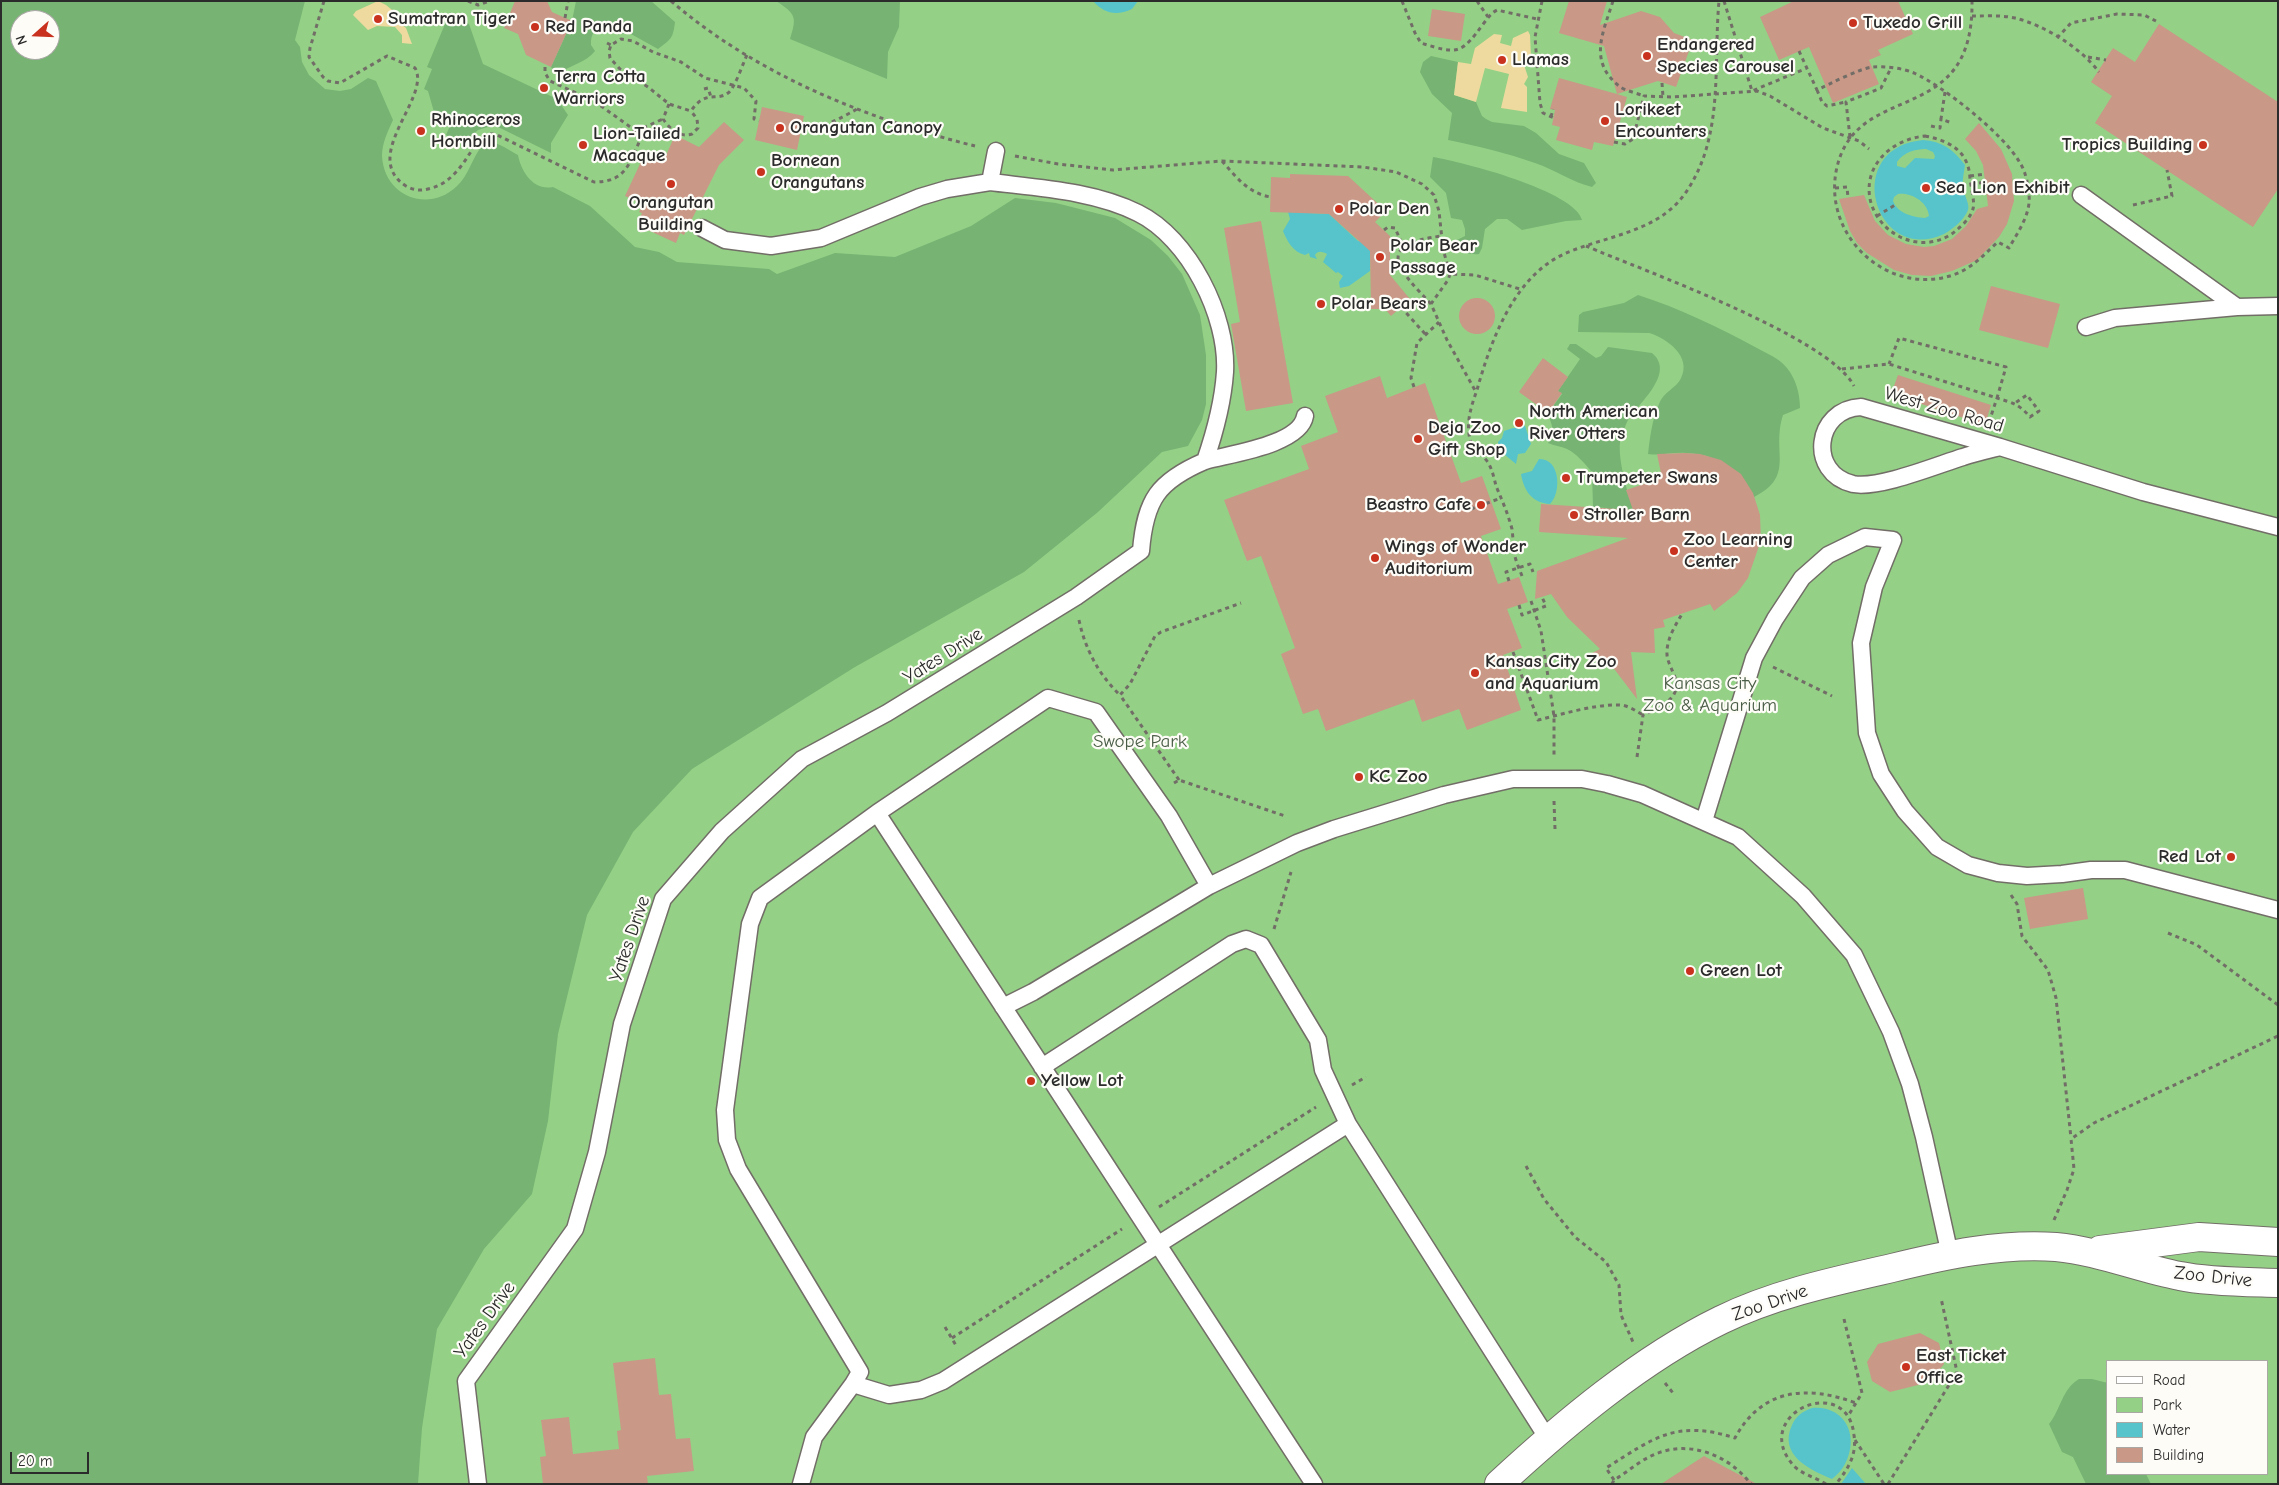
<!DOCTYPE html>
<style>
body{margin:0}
#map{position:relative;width:2279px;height:1485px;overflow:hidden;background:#f7ead6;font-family:"Comic Neue",sans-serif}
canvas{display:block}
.frame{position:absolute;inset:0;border:2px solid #2b2b2b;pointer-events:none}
.legend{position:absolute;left:2106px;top:1360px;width:162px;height:115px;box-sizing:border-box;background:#fdfcf7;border:1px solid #a9a8a5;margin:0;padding:6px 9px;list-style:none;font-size:15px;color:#2b2b2b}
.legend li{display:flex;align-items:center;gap:10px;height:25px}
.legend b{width:25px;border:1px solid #a9a8a5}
.north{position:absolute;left:10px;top:10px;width:50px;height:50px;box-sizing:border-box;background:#fdfcf7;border:1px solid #a9a8a5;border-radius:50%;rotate:250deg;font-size:14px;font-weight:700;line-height:20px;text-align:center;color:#2b2b2b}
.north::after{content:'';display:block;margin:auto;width:18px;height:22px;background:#c8321e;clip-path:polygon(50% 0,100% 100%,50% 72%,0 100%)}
.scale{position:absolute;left:10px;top:1452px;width:79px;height:22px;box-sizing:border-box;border:2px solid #2b2b2b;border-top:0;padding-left:6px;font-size:15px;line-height:18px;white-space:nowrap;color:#2b2b2b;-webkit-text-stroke:4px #fdfcf7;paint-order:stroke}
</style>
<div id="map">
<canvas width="2279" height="1485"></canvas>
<div class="frame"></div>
<ul class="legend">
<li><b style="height:6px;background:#fff"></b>Road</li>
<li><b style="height:14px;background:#94d186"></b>Park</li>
<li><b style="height:14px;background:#57c4cc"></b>Water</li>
<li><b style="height:14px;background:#c99887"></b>Building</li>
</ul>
<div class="north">N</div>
<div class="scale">20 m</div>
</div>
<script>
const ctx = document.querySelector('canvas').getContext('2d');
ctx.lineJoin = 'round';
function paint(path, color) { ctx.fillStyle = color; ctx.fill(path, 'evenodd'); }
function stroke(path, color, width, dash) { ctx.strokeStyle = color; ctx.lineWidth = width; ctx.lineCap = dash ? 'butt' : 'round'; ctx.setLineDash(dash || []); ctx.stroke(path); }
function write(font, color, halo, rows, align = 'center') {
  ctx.font = font + ' "Comic Neue",sans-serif'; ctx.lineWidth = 4.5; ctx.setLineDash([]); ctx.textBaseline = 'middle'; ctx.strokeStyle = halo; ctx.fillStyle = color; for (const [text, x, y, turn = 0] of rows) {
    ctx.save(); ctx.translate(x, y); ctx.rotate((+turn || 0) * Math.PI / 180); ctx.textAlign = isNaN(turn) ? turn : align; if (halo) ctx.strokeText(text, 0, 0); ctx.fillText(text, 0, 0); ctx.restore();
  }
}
paint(new Path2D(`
 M1,1H2278V1484H1ZM20,20H50V50H20ZM2108,1361H2268V1474H2108Z`), '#94d186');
paint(new Path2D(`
 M1,1H305L295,40L300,47L302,62L309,75L325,89L340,91L351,89L368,78L376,81L393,120C388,131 382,143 382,156C384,196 428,214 457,186C468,176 472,159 481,147C492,136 506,149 518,155C521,171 533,191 553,187L590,206L635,247L659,252L677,262L769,269L777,274L835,253L895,257L971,226L1015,198L1056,203L1115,218L1151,240L1168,256L1182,274L1200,315L1206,355V404L1202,420L1188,446L1162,452L1098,512L1024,572L855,667L692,769L633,832L587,915L558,1034L548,1121L532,1194L484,1249L437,1329L422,1428L418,1484H1ZM20,20H50V50H20Z
 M576,1H651L675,22C673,39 671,39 658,49L631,34H617L615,28L609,24C597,25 590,33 591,45L595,51C586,63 569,65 557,75L551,67L572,21Z
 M776,1H900L899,27L888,52L887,79L790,39C797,17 796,14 776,1Z
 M450,12L469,24L483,64L557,99L568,115L551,143V153L494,125L478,130L463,144L446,135L450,126L436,119L428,91L424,89L432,69L427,67Z
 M1431,56L1458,62L1454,95L1476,102L1482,116L1486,119L1492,122L1524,126L1536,133L1559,154L1584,163L1596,183L1592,187C1572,182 1555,170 1535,163C1507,153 1477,146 1448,140L1452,113L1432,94L1420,72L1423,62Z
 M1433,157C1463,162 1575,191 1582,220L1566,221L1522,230L1507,219H1497L1485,229L1482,248L1479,254C1472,255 1459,252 1454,247L1455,241L1465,236V229L1462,220L1451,218L1446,193L1430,177Z
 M1638,295C1679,308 1718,327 1755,347C1766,353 1779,358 1787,368C1796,379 1800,394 1800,408L1783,415C1771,452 1796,476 1754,497C1731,472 1723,454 1686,453C1673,452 1661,456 1648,454C1650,437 1652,420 1659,404C1665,390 1676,389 1681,378C1692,357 1667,338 1649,333L1578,332L1579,315L1583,312L1624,303Z
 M1570,344H1576L1596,358L1601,356L1608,347L1652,353C1676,373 1639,403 1628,420C1626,423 1621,439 1620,442C1618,462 1628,495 1635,514L1607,522V508L1593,507L1592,472C1585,464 1577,454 1567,449C1561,446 1554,446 1548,443C1557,432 1551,425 1548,413L1562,394L1558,391L1580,359L1567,349Z
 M2079,1379H2092L2108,1383V1474H2146L2151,1484H2086L2073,1457L2062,1452L2049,1424C2061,1409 2062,1389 2079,1379Z`), '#77b373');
paint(new Path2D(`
 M378,1L386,5L397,14L396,19L406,28L412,44L402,43V35L395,27L377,26L368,30L353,15L356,11Z
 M1528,31L1530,35L1531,57L1524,65L1528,77L1524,84L1527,87V112L1501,108L1509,74L1485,68L1476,102L1454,95L1458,62L1471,64L1475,48L1494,34L1502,35L1500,43L1511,46L1513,38Z`), '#eeda9e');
paint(new Path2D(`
 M1093,1H1138L1132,9C1117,16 1104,14 1093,1Z
 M1923,140C1942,141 1954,150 1965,165C1964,173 1962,180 1963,188C1964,195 1970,204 1968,210C1964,220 1953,229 1944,234C1875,266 1840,148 1923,140ZM1926,149L1933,152L1935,156L1934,159L1915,158L1905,168L1897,166V162C1904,152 1915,149 1926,149ZM1898,194C1911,192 1928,202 1929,216L1925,218C1913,217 1898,214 1893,201L1894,197Z
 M1288,212L1329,214L1358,241L1370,243V271L1349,286L1340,288L1339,282L1343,276L1338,272L1336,273L1323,262L1327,254C1323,252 1318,250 1315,255L1317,259L1310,257L1309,253L1305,255C1293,252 1287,241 1283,231L1290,219Z
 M1522,425L1525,426L1531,444L1525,453L1518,454L1516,464L1499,450L1498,442L1502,438L1504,431L1513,428H1519Z
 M1539,459C1560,458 1562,492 1550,504C1532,503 1524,491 1521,474L1532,471Z
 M1812,1408C1845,1405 1860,1436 1845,1464C1842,1470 1837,1475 1832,1479C1810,1470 1778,1455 1792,1425C1796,1416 1803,1411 1812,1408Z
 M1852,1468L1866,1484H1841Z`), '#57c4cc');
paint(new Path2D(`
 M515,1H547L552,12L572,21L551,67L526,55L518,34L504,28Z
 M1569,1H1607L1600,25L1641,11L1660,17L1674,33L1693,40L1676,87L1658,81L1617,94L1627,97L1613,146L1594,142L1592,150L1556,140L1560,127L1552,125L1555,110L1550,109L1559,78L1617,94L1604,46L1559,33Z
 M1794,1H1898L1913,34L1878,50L1881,55L1869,60L1879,84L1833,103L1809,47L1779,60L1760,17Z
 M1432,9L1465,14L1461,41L1428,36Z
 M2159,24L2278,102V189L2253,227L2095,123L2112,96L2091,82L2113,48L2135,62Z
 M762,107L804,116L797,150L755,140Z
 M724,122L744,140L719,165L684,235L680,233L676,243L637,225L642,213L639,212L643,204L625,196L646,151L664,160L675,135L699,147Z
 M1979,123L2001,149L2012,174L2014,201L2007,224L1999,237L1977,260L1952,271L1931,276L1912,275L1894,270L1867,253L1857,243L1850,231L1839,199L1864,195L1875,221L1888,235L1906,244L1924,247L1934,246L1952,239L1966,226L1977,209L1988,206L1983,165L1976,151L1965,139Z
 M1290,174L1348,176L1386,211L1375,222L1390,236V275L1410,299L1391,316L1385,309H1371L1370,251L1329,214L1270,212L1271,177L1290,178Z
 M1261,221L1293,403L1246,411L1231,324L1240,322L1224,228Z
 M1991,286L2060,304L2048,348L1979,330Z
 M1459 316a18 18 0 1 1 36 0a18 18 0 1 1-36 0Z
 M1543,358L1568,377L1558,391L1562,393L1548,413L1519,392Z
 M1898,375L1991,405L1985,425L1891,394Z
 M1380,376L1387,398L1425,383L1461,483L1482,476L1501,529L1481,536L1498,584L1519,577L1528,602L1507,609L1522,648L1503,655L1521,710L1467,730L1459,709L1422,722L1414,699L1326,731L1318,709L1303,714L1281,654L1295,648L1261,556L1247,561L1224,500L1309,469L1301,446L1338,432L1325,396Z
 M1685,453L1700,454L1721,460L1741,474L1753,493L1760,515L1761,540L1748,578L1737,593L1714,611L1710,604L1663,620L1665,627L1654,629L1655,653L1631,652L1637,699L1615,670L1590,654L1600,649L1567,617L1551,594L1535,599L1537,571L1628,538L1539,532L1541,504L1633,510L1626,490L1662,478L1657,454Z
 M2083,888L2088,919L2030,929L2024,898Z
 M1920,1333L1939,1343L1944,1364L1930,1382L1890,1392L1872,1381L1867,1362L1878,1344Z
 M655,1358L659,1395L671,1394L676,1439L690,1438L694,1471L647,1476L648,1484H543L540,1457L546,1456L541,1420L569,1417L573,1454L619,1449L617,1431L621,1430L613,1363Z
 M1704,1456L1757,1484H1661Z`), '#c99887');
const service = new Path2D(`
 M2081,195L2237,307L2278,306
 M702,228L725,240L771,246L821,238L920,197L947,189L990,182
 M2086,327L2115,318L2237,307
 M2000,447C1988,450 1975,453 1963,457C1937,465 1879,489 1853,484C1807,473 1815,409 1861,407L2000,447L2143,492L2278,527
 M1205,461C1229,454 1300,445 1305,416
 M877,813L760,898L750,924L725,1110L727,1140L738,1169L860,1372L853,1384L889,1395L921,1390L943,1381L1348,1124L1323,1070L1318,1040L1261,945L1246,939L1232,944L1042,1067
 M1704,821L1754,658L1775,619L1802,578L1828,555L1865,537L1893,540L1874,587L1861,643L1867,733L1881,774L1905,811L1937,847L1968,865L1998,873L2027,876L2062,874L2091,870H2125L2278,910
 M1209,886L1169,816L1096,712L1048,698L877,813L1314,1484
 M1003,1007L1033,992L1209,886L1297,843L1334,829L1444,795L1513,779H1582L1607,784L1642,794L1738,837L1803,896L1854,955L1891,1032L1910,1084L1924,1137L1950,1255
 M1348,1124L1548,1439
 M478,1484L466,1381L575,1229L597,1152L622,1024L663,899L722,831L802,759L887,713L1076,597L1141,551C1145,500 1158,481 1205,461C1215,432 1223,402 1225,372C1228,316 1189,238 1138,213C1094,191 1039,188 990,182L996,151
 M801,1484L814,1437L853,1384`);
const minor = new Path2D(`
 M2100,1250L2199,1237L2278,1242
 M1499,1484C1564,1424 1641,1359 1721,1320C1774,1294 1835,1281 1892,1268C1945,1255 2001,1243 2056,1247C2099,1251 2138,1268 2180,1276C2208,1282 2249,1282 2278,1283`);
stroke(service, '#726e67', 19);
stroke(minor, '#726e67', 30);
stroke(new Path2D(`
 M324,1L310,48L309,57L323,77L328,81L340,83L387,56L415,68C432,97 359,156 406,186C413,190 420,191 428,189C448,185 460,169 470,153C473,148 476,141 481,138C485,134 489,134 495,134L594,182C625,182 629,165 640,140L636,131L594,101L550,81L545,73V64
 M468,1L478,5L490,1
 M671,1C757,75 867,119 975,146
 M1402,1L1415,33L1421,43C1459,55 1461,54 1484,23C1488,18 1491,13 1497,10L1537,19
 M1477,1L1488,17
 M1542,1L1535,37L1540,103L1543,113L1554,118
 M1613,1C1603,33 1588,61 1619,86C1625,91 1637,93 1644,96
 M1724,1L1752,91L1807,68
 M1972,16C1986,16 2001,15 2015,18C2044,25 2081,48 2099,72
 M565,18L568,1
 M2057,38L2071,23L2117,14L2144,15L2156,21
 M607,43L611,45
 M1799,51L1817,90C1830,84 1860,68 1873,67C1885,66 1902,68 1914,73C1943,86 2005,135 2020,163C2026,172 2028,185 2029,195C2031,214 2018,232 2009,248L1998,242C1983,255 1973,268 1953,275C1887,297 1821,235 1837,167C1858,79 1974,129 1972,1
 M747,55C743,63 735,88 728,93C716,102 706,89 691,111L669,104L648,87L620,69L610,58L609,51L611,45L621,39L633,41L653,52L681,62L705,78L744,88L756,101L754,119L759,121
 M2088,57L2106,60
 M1662,83L1663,97
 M704,89L708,88L711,97
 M1817,90L1822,102L1827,106L1846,102
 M1945,92L1941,119L1952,123
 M669,104L663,119C670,129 680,138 692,134L698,128L697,119L691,111
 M1551,117L1553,109
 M1931,126L1940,128L1941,119
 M801,130C820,130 841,118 857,109
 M636,131L663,119
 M1925,136C1951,141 1969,152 1970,179C1971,188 1975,201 1973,209C1971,216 1965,223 1959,228C1930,256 1883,241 1871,203C1861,166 1892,139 1925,136Z
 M1850,137L1846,102L1881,88L1891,68
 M1614,142L1625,144L1633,139L1644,96L1673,97L1757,91L1770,96L1823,128L1859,141L1869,149
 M1015,156L1058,164L1113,170L1222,161L1363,167L1396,172L1422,184L1434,195L1439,211L1443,249L1450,274L1475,275L1523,290
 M1222,161C1236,177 1249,194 1271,197
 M1970,176L1985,174
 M1971,184L1986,182
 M1835,188L1847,187L1848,198
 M2133,205L2172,196L2167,170
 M1877,216L1895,205
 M1384,230L1388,227L1395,228L1403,246
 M1586,246C1642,270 1829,337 1854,386
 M1400,267L1410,264
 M1450,274L1448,280L1431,304L1447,340L1476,392
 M1431,304C1398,269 1373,244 1442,236
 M1401,307L1426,335
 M1842,369L1889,364L1997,398L2006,367L1899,338L1889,364
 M1414,387L1411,378L1417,343L1439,322
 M1989,422L1997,398C2013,403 2019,404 2030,417L2039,411L2027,395L2015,403
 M1471,509L1501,498
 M1522,576C1519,568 1515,560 1514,551C1513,544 1513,536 1512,529C1508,514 1502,500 1496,486C1494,478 1492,468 1487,461C1479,450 1471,450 1469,434C1467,418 1472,404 1477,390C1491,340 1514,277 1564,254C1604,236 1656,233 1684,195C1725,138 1713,67 1719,1
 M1509,581L1506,572L1530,564L1533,572
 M1531,601L1541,631L1554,716V755
 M1519,605L1522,615L1546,606L1542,597
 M1079,620C1085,649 1099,675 1120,695
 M1513,652L1538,720C1564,714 1594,704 1621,705C1629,706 1636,711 1643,715
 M1773,667L1832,696
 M1637,757L1643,715C1656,709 1680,700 1676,681C1674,672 1668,664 1667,655C1666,640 1675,626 1682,614
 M1179,780L1120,695L1130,684L1155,636L1161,632L1241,603
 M1174,783L1179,780L1182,781L1285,816
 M1554,801L1555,829
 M2011,895L2017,904L2022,936L2048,970L2056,998L2071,1138
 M1274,929L1291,872
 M2168,933L2197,945L2278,1005
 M1352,1085L1366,1077
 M1526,1166L1544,1199L1575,1237L1606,1262L1619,1285L1621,1315L1633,1342
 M1159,1207L1316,1107
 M2054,1220L2067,1190L2074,1169L2071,1139L2094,1123L2278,1036
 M1844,1319L1862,1393L1848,1416
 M945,1327L957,1347
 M952,1338L1122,1229
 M1665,1383L1673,1393
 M1855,1440L1884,1484
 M1614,1480L1606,1468C1654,1438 1676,1419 1735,1438C1762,1388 1807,1385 1856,1403
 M1612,1484L1614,1480C1626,1473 1637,1463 1649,1457C1685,1438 1727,1453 1751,1484
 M1826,1484C1815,1477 1801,1474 1793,1465C1749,1414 1847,1371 1854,1435C1857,1455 1848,1469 1836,1484
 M1888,1484L1957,1372L1941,1298`), '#726e67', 3, [4, 4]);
stroke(service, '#fff', 16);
stroke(minor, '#fff', 28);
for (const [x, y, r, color] of [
 [378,19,5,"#c8321e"],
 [1853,23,5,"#c8321e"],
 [535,27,5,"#c8321e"],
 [1647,56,5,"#c8321e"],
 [1502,60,5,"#c8321e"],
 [544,88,5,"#c8321e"],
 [1605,121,5,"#c8321e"],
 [780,128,5,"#c8321e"],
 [421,131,5,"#c8321e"],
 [583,145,5,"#c8321e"],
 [2203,145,5,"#c8321e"],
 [761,172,5,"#c8321e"],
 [671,184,5,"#c8321e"],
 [1926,188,5,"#c8321e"],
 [1339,209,5,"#c8321e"],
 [1380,257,5,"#c8321e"],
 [1321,304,5,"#c8321e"],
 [1519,423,5,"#c8321e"],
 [1418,439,5,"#c8321e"],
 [1566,478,5,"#c8321e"],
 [1481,505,5,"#c8321e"],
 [1574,515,5,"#c8321e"],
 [1674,551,5,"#c8321e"],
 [1375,558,5,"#c8321e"],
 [1475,673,5,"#c8321e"],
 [1359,777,5,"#c8321e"],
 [2231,857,5,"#c8321e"],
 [1690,971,5,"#c8321e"],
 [1031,1081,5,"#c8321e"],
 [1906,1367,5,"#c8321e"]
]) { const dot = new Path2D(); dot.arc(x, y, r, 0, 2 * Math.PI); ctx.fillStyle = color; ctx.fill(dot); stroke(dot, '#fdfcf7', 2); }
write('bold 19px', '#2b2b2b', '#fdfcf7', [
 ["Sumatran Tiger",388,19],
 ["Tuxedo Grill",1863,23],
 ["Red Panda",545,27],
 ["Endangered",1657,45],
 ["Species Carousel",1657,67],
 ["Llamas",1512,60],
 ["Terra Cotta",554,77],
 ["Warriors",554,99],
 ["Lorikeet",1615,110],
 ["Encounters",1615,132],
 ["Rhinoceros",431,120],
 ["Hornbill",431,142],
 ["Orangutan Canopy",790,128],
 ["Lion-Tailed",593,134],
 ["Macaque",593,156],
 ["Tropics Building",2193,145,"right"],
 ["Bornean",771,161],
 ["Orangutans",771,183],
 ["Sea Lion Exhibit",1936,188],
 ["Orangutan",671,203,"center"],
 ["Building",671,225,"center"],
 ["Polar Den",1349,209],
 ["Polar Bear",1390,246],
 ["Passage",1390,268],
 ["Polar Bears",1331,304],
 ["North American",1529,412],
 ["River Otters",1529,434],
 ["Deja Zoo",1428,428],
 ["Gift Shop",1428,450],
 ["Trumpeter Swans",1576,478],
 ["Beastro Cafe",1471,505,"right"],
 ["Stroller Barn",1584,515],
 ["Zoo Learning",1684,540],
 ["Center",1684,562],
 ["Wings of Wonder",1385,547],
 ["Auditorium",1385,569],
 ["Kansas City Zoo",1485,662],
 ["and Aquarium",1485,684],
 ["KC Zoo",1369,777],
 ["Red Lot",2221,857,"right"],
 ["Green Lot",1700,971],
 ["Yellow Lot",1041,1081],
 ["East Ticket",1916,1356],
 ["Office",1916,1378]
], 'left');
write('19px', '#2b2b2b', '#fdfcf7', [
 ["West Zoo Road",1944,410,16],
 ["Yates Drive",943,656,-32],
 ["Yates Drive",630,939,-71],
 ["Zoo Drive",2213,1277,6],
 ["Zoo Drive",1770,1303,-19],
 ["Yates Drive",485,1320,-54]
]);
write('19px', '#4a5d46', '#fdfcf7', [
 ["Kansas City",1710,684],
 ["Zoo & Aquarium",1710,706],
 ["Swope Park",1140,742]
]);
</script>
